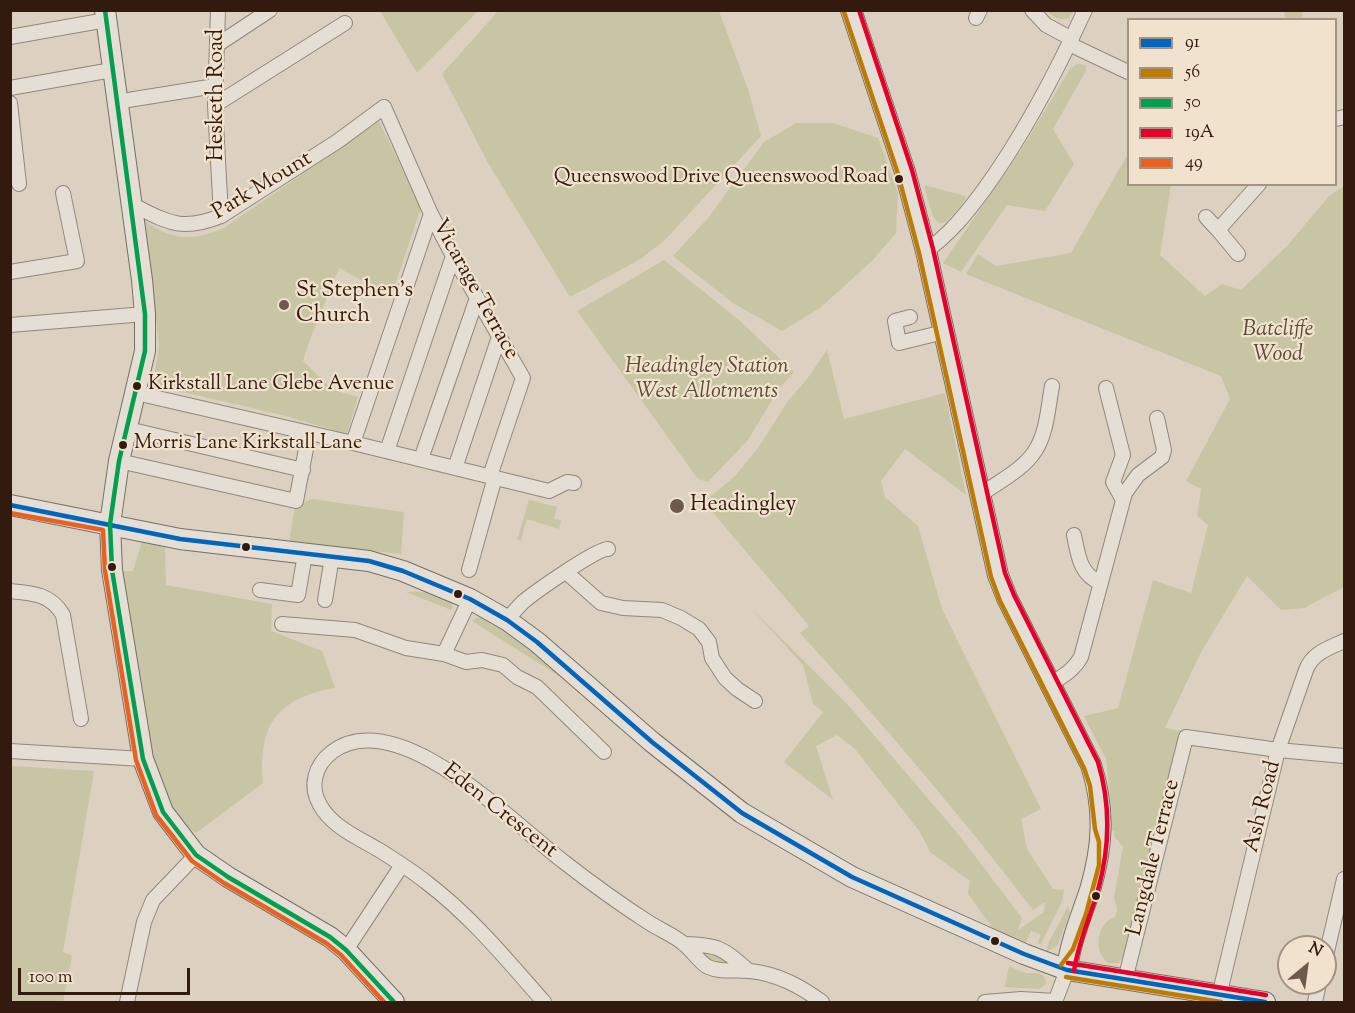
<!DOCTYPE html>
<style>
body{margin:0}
#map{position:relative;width:1355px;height:1013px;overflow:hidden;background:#dcd1c0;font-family:"Sorts Mill Goudy",serif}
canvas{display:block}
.frame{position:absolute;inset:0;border:12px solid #321a0f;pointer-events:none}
.legend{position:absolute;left:1127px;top:18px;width:210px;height:168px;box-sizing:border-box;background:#f1e2ce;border:2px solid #a59282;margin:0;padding:8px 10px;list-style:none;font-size:18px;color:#321a0f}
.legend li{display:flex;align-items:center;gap:12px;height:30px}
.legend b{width:30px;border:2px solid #a59282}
.north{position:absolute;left:1277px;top:935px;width:60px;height:60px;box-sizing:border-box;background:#f1e2ce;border:2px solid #a59282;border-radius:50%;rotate:29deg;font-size:16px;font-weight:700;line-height:24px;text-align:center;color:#321a0f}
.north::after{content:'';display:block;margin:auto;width:21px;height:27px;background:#6e5a4d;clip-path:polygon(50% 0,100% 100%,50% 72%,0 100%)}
.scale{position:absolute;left:18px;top:968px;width:172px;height:27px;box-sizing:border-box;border:3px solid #321a0f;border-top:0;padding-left:8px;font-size:18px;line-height:21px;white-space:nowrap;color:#321a0f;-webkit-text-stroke:4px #f1e2ce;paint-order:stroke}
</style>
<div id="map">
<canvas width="1355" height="1013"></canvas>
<div class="frame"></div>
<ul class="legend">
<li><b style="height:8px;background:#0065bd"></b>91</li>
<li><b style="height:8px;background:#bc7c04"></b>56</li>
<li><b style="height:8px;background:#029f4e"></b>50</li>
<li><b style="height:8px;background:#e4002b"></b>19A</li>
<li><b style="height:8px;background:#e86121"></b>49</li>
</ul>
<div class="north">N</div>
<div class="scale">100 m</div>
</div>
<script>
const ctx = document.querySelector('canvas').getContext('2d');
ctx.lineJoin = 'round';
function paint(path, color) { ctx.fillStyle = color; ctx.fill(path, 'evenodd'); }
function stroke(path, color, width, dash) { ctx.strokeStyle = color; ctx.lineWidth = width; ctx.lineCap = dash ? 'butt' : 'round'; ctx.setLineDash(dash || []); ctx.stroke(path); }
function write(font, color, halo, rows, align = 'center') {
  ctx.font = font + ' "Sorts Mill Goudy",serif'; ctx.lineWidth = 4.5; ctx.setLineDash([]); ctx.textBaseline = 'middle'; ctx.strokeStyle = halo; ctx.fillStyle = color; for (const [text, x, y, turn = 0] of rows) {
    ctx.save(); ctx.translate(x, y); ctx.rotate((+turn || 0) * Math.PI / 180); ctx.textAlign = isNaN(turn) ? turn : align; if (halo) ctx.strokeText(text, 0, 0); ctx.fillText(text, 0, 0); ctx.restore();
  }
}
paint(new Path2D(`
 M499,10L719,11L748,89L761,136L665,240L639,260L570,297L488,163L442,74Z
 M380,11H478L417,73Z
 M1047,11H1074L1069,18C1059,21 1054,18 1047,11Z
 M1284,11H1302V19H1285Z
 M1077,64L1086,65V71L1053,129L1074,164L1045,211L1007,205L961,272L943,263L1021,150L1070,69Z
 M379,121L421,208L391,297L339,268L310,339L303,361L333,390L358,397L347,434L282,415L153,385L159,346L145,221C173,241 193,241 224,228Z
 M796,123H833L878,138L898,193L896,233L872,261L820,308L782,331L733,303L673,256L708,218L764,142Z
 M1128,154V184L1171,185L1160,255L1205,296L1222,284L1241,290L1288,245L1329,196L1344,186V587L1304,608L1281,610L1247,576L1201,652L1165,728L1181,731L1130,945L1119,963H1108C1093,952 1096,923 1115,917L1117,910L1114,897L1123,847L1114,836V831L1110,832L1108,815H1112L1106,759L1084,716L1118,708L1153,580L1191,593L1208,525L1197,516L1201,489L1186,481L1230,399L1221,376L966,274L978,254L996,266L1071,253Z
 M924,185L965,196L966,198C937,241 934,223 924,185Z
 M664,260L738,319L794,372L778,390L748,440L708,482L698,479L577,311Z
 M827,350L844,419L945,393L966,495L905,449L881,481L885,497L918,526L942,609L1041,809L1021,819L1027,849L1053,889L1064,890L1062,902L1041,944L1038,943L1041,935L1031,931L1025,945L997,934L968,894L970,881L930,852L920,832L855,749L837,735L816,746L833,800L784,762L823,712L813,704L803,665L751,608L850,707L959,835L1022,918L1018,930L1044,912L1045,902L1033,910C960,814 881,722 800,633L809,626L704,502L735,476L758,448L788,401L807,379Z
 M312,499L404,512L401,554L289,542L295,507Z
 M529,500L557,507L554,519L561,520L559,529L527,519L521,540H517Z
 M142,541L165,547L166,585L272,604L271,631L322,651L335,688C277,698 258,725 263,783L196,833L181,823L157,774L151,752L120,571H133Z
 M406,592C420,591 447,592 453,606L451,610Z
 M478,617C501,618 545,659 564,674L559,676L472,621Z
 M11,766L94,771L63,952L72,956L63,1002H11Z
 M1068,906L1070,912L1059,942L1057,946L1046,952L1049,942Z
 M708,950L730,961V965L728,966C717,963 708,962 702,952Z
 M1009,966C1015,969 1021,972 1028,973C1038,973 1045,972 1046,984L1039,989L1005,987Z`), '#c7c5a4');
const street = new Path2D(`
 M218,10L215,105L221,216
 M1032,10L1046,25L1072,39
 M976,18L980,10
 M10,37L106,20
 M1069,44L1128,72
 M217,45L270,10
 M10,88L112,70
 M116,102L215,86
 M10,103L19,184
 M215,105L345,23
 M1336,119L1344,117
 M131,204C167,222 181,232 221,216L338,141L384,107L431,214L453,256L523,378L490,476
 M1206,217L1218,230L1259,184
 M1218,230L1238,254
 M926,251C949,235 966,214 983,191C1024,135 1056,73 1085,10
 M10,272L77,261L63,193
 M910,317L895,321L899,343L944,332
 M10,325L145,314
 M1106,388L1123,455L1113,482L1123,500
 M136,393L353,443L549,491L567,482L574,483
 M128,429L303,470
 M353,443L431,214
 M387,451L453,256
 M421,459L477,298
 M119,461L296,501L309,433
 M455,468L499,337
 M980,495C998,482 1023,470 1035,451C1047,433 1048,407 1052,386
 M1074,535C1078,555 1080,575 1101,583
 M469,570L495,477
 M567,573L601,603L623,608L662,610L681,618L699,629L709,642L712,658L725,678L737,689L755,701
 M260,590L298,595L305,554
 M10,591C33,593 51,594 63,615L81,719
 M470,599L444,654L466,662L482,660L503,665L517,677L537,687L604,752
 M325,600L332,557
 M507,620C512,614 517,608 523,602C535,592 596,549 608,549
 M282,624L355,630L406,648L444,654
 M1051,684C1063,676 1074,670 1081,657L1125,493L1138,475L1162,457L1164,450L1157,418
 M10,751L143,759
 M684,944C720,945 722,948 749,971
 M346,950L402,865
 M1325,960L1344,879
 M1125,980L1186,737L1278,750L1344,756
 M1219,996L1278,750L1306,670C1312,653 1329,648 1344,641
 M127,1002L144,922L153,900L196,855
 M544,1002C507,960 471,916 426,882C411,870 395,860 379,850C359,838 332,827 320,805C309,786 315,765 332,752C398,703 515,825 564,862C591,883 620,904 648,922C660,930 674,935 684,944C693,951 698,961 708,967C722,973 735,969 750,971C778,974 800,986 822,1002
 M985,1002L1021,999L1056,1001
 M1055,1002L1067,970
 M1315,1002L1319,983`);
const secondary = new Path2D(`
 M105,10L142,280L145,314V351L119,461L110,524L112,570L143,759L163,812L196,855L228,877L330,937L346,950L394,1002
 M851,10L905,172L926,251L998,575L1007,598L1091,765C1105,809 1103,846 1090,890C1081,917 1070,942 1067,970
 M10,505L180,539L369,561L403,571L470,599L507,620L537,642L652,742L742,813L852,877L1024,954L1067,970L1265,1002`);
stroke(street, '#91877c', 16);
stroke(secondary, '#786f65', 22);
stroke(street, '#e4ded5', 14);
stroke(secondary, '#e4ded5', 20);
stroke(new Path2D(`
 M10,505L180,539L369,561L403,571L470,599L507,620L537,642L652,742L742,813L852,877L1024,954L1067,970L1265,1002`), '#0065bd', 4.5);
stroke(new Path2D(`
 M844,12L898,174L919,253L991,577L1000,601L1084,768L1090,786L1095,829L1099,842V865L1086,914L1073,949L1061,965
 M1066,977L1221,1002`), '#bc7c04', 4.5);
stroke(new Path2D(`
 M105,10L145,314V351L119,461L110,524L112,570L143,759L163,812L196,855L228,877L330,937L346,950L394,1002`), '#029f4e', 4.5);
stroke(new Path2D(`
 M859,10L912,170L933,249L1005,573L1014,595L1098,762C1111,805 1110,847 1098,890C1090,918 1078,943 1074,971
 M1068,963L1266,995`), '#e4002b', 4.5);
stroke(new Path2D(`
 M10,513L103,530L105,571L136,760L156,815L192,861L224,883L326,943L341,955L384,1002`), '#e86121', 4.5);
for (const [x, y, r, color] of [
 [899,179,5,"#321a0f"],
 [284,305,6,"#6e5a4d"],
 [137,386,5,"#321a0f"],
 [123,445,5,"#321a0f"],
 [677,506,8,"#6e5a4d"],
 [246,547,5,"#321a0f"],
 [112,567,5,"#321a0f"],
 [458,594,5,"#321a0f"],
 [1096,896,5,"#321a0f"],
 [995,941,5,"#321a0f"]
]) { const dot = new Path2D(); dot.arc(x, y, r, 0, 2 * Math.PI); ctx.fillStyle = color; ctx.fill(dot); stroke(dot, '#f1e2ce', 2); }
write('20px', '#321a0f', '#f1e2ce', [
 ["Queenswood Drive Queenswood Road",888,179,"right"],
 ["Kirkstall Lane Glebe Avenue",148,386],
 ["Morris Lane Kirkstall Lane",134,445]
], 'left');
write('22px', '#321a0f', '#f1e2ce', [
 ["Hesketh Road",218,95,-90],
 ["Park Mount",263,187,-31],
 ["Vicarage Terrace",474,290,61],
 ["Ash Road",1264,807,-76],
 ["Eden Crescent",499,812,38],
 ["Langdale Terrace",1155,858,-76]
]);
write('22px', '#321a0f', '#f1e2ce', [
 ["St Stephen's",296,292],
 ["Church",296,317],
 ["Headingley",690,506]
], 'left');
write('italic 22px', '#594b35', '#f1e2ce', [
 ["Batcliffe",1278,331],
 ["Wood",1278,356],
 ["Headingley Station",707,368],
 ["West Allotments",707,393]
]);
</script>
